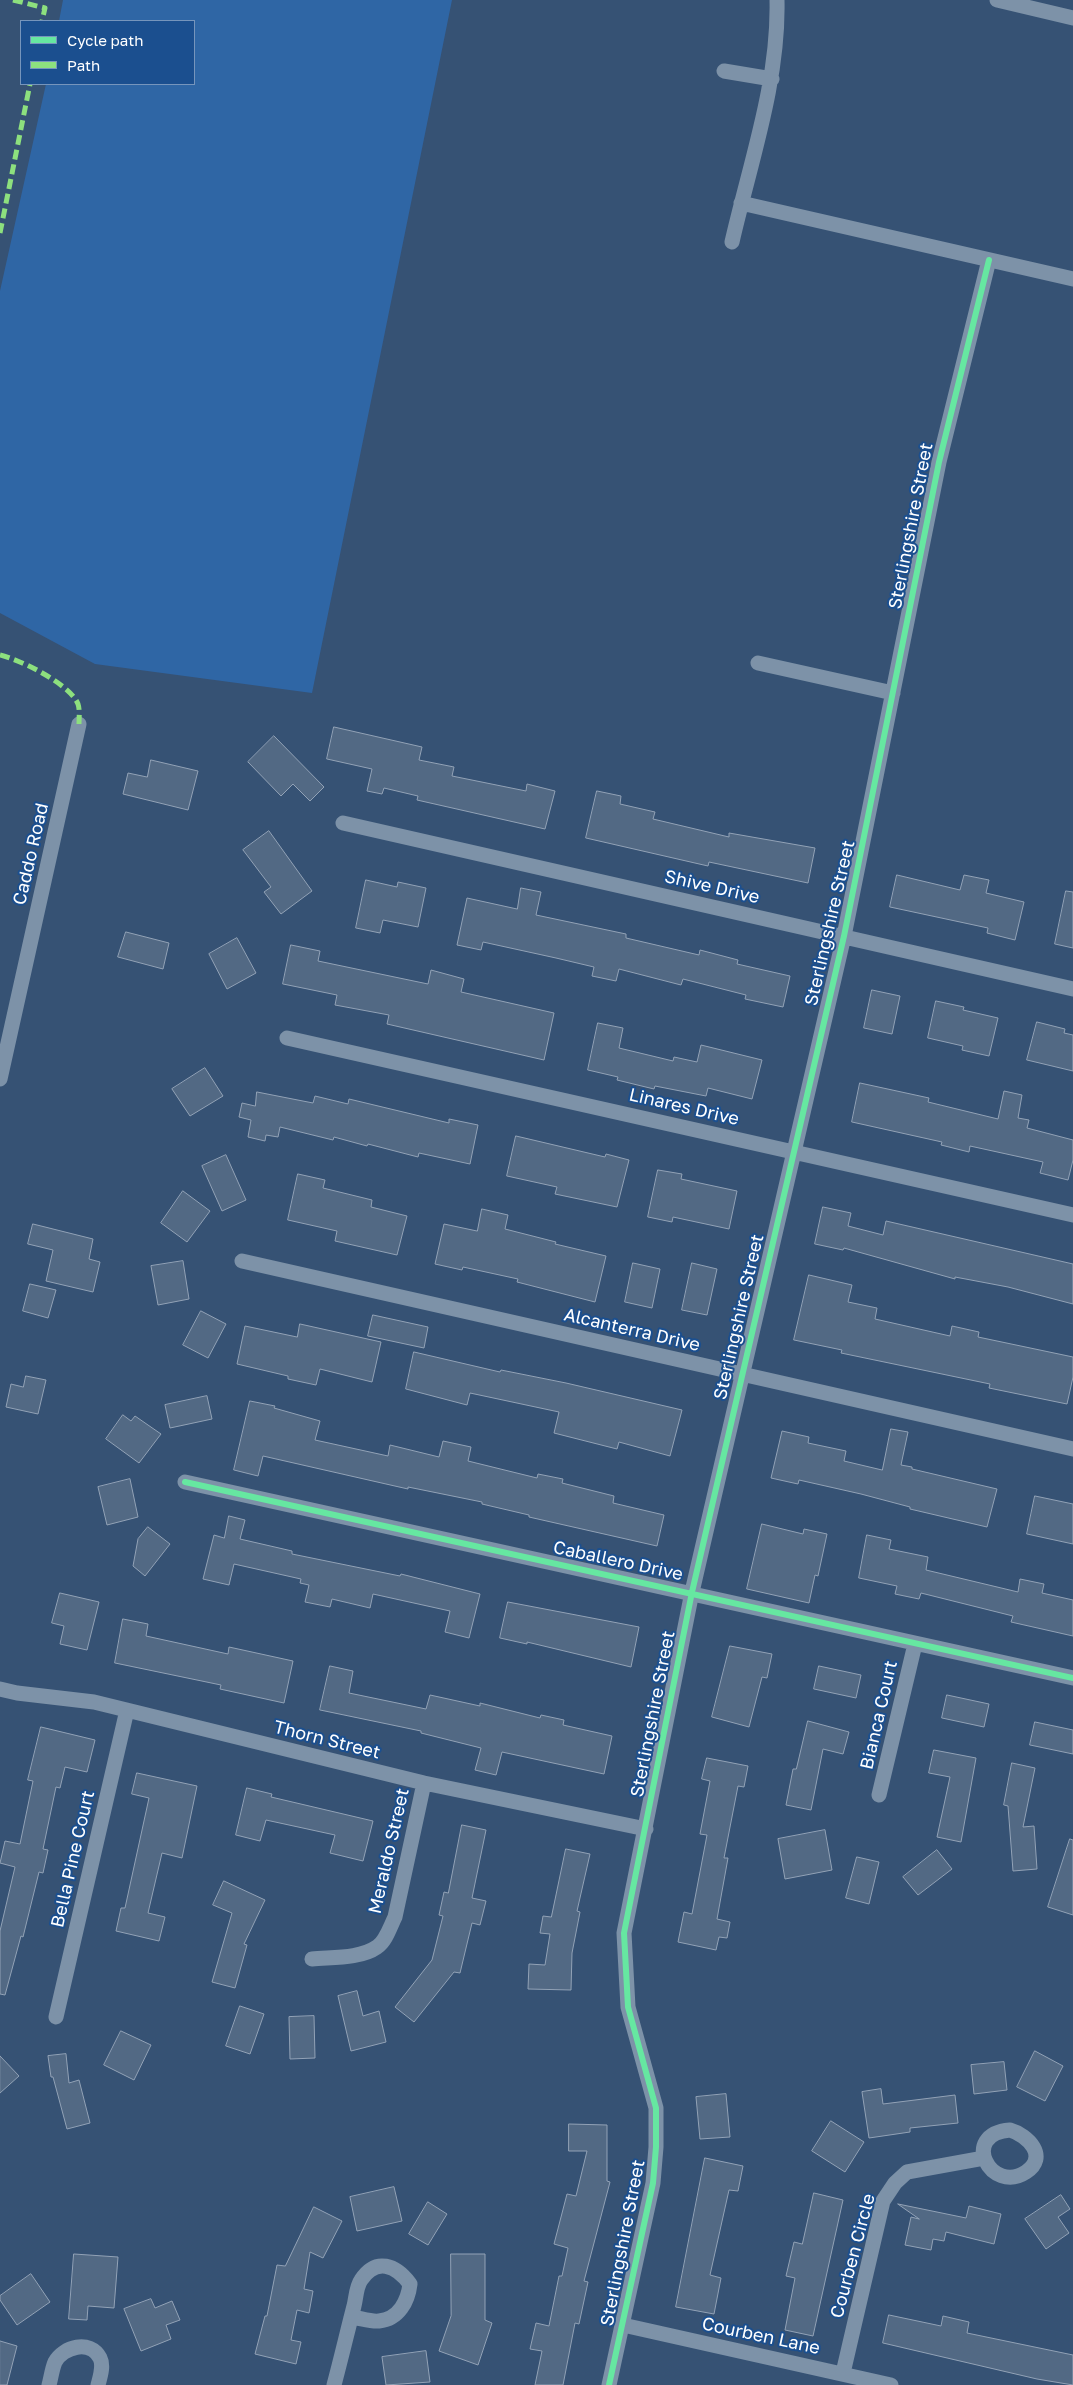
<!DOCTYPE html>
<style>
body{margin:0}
#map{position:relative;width:1073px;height:2385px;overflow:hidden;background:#365274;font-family:"Golos Text",sans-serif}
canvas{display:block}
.legend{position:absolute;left:20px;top:20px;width:175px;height:65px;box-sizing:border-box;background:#1b4f8f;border:1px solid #7695bc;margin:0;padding:6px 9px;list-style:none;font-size:15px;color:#fff}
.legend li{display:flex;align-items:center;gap:10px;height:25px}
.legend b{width:25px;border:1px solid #7695bc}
</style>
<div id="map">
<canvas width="1073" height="2385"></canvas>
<ul class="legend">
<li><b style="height:6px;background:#66e7a1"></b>Cycle path</li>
<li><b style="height:6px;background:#8de07e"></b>Path</li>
</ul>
</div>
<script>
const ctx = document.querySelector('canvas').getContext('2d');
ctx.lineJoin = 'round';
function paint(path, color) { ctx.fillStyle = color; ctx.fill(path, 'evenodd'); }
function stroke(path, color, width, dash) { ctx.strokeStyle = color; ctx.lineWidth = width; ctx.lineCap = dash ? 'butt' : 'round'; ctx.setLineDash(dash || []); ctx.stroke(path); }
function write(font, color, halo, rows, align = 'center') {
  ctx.font = font + ' "Golos Text",sans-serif'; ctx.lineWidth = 4; ctx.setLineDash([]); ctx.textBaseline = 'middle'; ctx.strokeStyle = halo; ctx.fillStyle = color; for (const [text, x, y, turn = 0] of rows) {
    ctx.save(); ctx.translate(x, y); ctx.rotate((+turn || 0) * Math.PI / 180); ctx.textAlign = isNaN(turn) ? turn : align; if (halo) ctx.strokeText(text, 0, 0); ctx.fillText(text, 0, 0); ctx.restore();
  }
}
paint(new Path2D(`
 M63,0H452L312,693L95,664L0,613V291L46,84H194V21H59Z`), '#2f66a5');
const building = new Path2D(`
 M334,727L422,747L419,760L454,767L452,776L526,791L527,784L555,791L545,829L417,800L418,796L384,788L382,794L367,791L372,769L327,759Z
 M274,736L324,787L310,801L293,784L281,796L248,762Z
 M151,760L198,771L188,810L123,794L128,773L147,777Z
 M597,791L621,796L620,804L655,812L653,819L729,837V833L815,848L808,883L709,862L708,866L586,838Z
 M269,831L312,891L281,914L264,892L271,887L243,850Z
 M897,875L960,890L964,875L989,880L986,893L1024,902L1015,940L987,933L988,928L890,907Z
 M366,880L397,887L398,882L426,888L418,927L383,920L380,933L356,928Z
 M521,888L541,892L536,915L626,934V938L699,955L700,950L738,960L737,964L790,976L783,1007L745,999L746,995L683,979L681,985L619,969L616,981L592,976L594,967L556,958L483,942L481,950L457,945L467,898L517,909Z
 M1066,891L1073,892V948L1055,944Z
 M126,932L169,943L163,969L118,957Z
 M237,938L256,973L227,989L209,954Z
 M291,945L320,951L318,961L428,984L431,970L464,979L461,992L554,1013L544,1060L387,1024L389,1015L335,1005L337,995L283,984Z
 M872,990L900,996L892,1034L864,1028Z
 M936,1001L964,1007L963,1010L998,1018L989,1056L962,1050L963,1046L928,1038Z
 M1037,1022L1065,1029L1064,1033L1073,1035V1071L1027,1060Z
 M598,1023L623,1028L619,1048L673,1061L674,1057L697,1062L701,1045L762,1060L752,1099L708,1088L706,1096L655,1086L654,1089L617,1080L618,1077L588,1070Z
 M205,1068L223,1096L190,1116L172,1089Z
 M860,1083L929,1098L928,1102L998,1119L1004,1091L1022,1095L1018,1118L1029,1120L1027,1128L1073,1140V1160L1068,1180L1040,1173L1043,1162L970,1146L969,1152L941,1145L942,1142L852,1122Z
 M257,1092L313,1103L315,1096L348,1104L349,1099L449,1123V1119L478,1125L470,1164L419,1153L418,1157L368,1144L367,1146L334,1137L333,1140L280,1127L278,1137L266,1135L265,1141L248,1137L251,1120L239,1117L242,1103L255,1106Z
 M516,1136L605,1157L606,1154L629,1160L617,1207L555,1194L557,1187L507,1176Z
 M226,1155L246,1200L222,1211L202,1166Z
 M658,1170L682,1174L681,1179L737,1191L729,1229L673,1217L672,1222L648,1217Z
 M298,1174L325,1180L323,1188L372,1200L371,1207L407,1216L397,1255L335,1241L337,1231L288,1220Z
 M183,1191L210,1211L187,1242L161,1223Z
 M823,1207L851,1213L848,1226L883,1235L886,1221L1073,1264V1304L1008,1287L955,1277V1279L844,1248L843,1250L815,1244Z
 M482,1209L508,1215L505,1229L556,1242L555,1244L606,1256L595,1302L517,1282L518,1279L463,1267L462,1270L435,1264L444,1224L477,1231Z
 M33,1224L93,1239L89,1259L100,1262L93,1292L46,1281L53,1250L28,1244Z
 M183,1261L189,1299L158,1305L151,1266Z
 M633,1263L660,1269L652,1308L625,1302Z
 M692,1263L717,1269L707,1315L682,1310Z
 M809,1275L852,1285L848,1302L877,1308L875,1319L950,1336L952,1326L979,1332L978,1337L1073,1357V1377L1067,1404L989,1388L990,1384L841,1353L842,1350L794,1340Z
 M30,1284L56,1290L48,1318L23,1311Z
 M201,1311L226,1324L208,1358L183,1345Z
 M373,1315L428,1327L424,1348L368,1336Z
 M300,1324L381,1342L372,1382L320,1369L316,1385L288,1379V1376L237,1364L245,1326L297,1337Z
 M414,1352L500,1372L501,1370L566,1383L682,1410L670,1456L619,1442L617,1449L554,1433L559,1412L470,1393L467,1405L406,1389Z
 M26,1376L46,1380L38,1414L6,1407L11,1384L23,1387Z
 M207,1396L212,1419L170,1428L165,1405Z
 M250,1401L275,1406L274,1408L320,1421L315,1440L388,1456L390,1445L439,1457L443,1441L471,1447L468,1461L537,1478L538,1474L563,1479L562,1483L614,1496L613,1503L664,1515L657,1546L529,1517V1515L482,1504V1502L408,1487V1489L263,1456L258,1476L234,1470Z
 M123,1415L131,1421L135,1416L161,1434L139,1463L106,1439Z
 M891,1429L908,1432L901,1465L912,1467V1469L997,1489L987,1527L910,1509V1507L861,1494L799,1480L798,1484L771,1478L782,1431L809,1437L808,1443L846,1451L844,1461L882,1470Z
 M130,1479L138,1517L107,1525L98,1487Z
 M1035,1496L1073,1504V1544L1027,1534Z
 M229,1516L245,1520L240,1539L292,1551V1554L400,1576L401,1574L480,1594L469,1638L445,1632L450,1611L373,1594L370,1608L332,1599L330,1607L305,1602L309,1585L300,1583L301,1579L234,1564L229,1585L203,1579L214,1535L224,1538Z
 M762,1524L803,1534L804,1529L827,1534L818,1576L815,1575L809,1603L747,1589Z
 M148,1527L170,1544L145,1576L133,1566L138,1539Z
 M867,1535L891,1540L889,1549L928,1557L926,1570L1018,1592L1020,1579L1044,1584L1042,1593L1073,1600V1636L1011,1622L1013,1616L921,1593L919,1599L895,1594L897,1586L859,1578Z
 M60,1593L99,1602L87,1650L60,1644L64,1626L52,1623Z
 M508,1602L639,1627L631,1667L527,1642V1644L500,1638Z
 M123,1619L148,1624L146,1636L228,1654L229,1647L293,1661L284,1703L220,1689L221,1685L115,1663Z
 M730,1646L772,1654L767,1678L762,1677L749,1727L712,1717Z
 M330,1666L353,1671L349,1693L426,1709L430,1695L480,1706V1703L540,1718L541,1715L564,1720L563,1725L612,1736L604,1774L502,1752L496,1775L475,1770L481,1748L421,1733V1731L320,1710Z
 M819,1666L861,1675L856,1698L814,1689Z
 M947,1695L989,1704L984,1727L942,1718Z
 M808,1721L849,1732L843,1754L823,1749L811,1810L786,1805L793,1769H796Z
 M1035,1722L1073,1730V1754L1030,1745Z
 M41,1727L95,1740L87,1772L65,1767L60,1788L56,1787L43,1849L48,1850L43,1873L39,1872L23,1937L21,1936L5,1995L0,1994V1931L15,1867L0,1863L5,1841L20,1844L33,1781L28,1780Z
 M934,1750L976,1758L961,1842L937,1837L950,1777L929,1773Z
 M707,1758L748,1766L744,1787L738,1786L724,1858H728L717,1919L730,1922L727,1938L719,1937L716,1950L678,1942L684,1912L692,1914L707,1835L700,1834L710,1781L702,1779Z
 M1012,1763L1035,1768L1023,1827L1034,1826L1037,1869L1013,1871L1008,1806L1004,1805Z
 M137,1773L197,1786L182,1858L162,1853L148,1913L165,1917L159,1941L116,1931L121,1908H125L149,1798L132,1794Z
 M247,1788L272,1794L271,1797L373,1821L363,1861L330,1853L335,1835L266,1820L260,1841L236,1835Z
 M462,1825L486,1830L472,1898L486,1901L480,1925L472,1923L460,1973L454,1972L414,2022L395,2007L432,1960L443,1916L439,1915L444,1892L448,1893Z
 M825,1830L832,1870L785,1879L778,1839Z
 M1070,1839L1073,1840V1915L1048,1907Z
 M566,1849L590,1854L577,1911L580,1912L572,1953L571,1990L528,1989L529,1964L545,1965L550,1934L540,1933L543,1916L551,1917Z
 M937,1850L952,1869L918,1895L903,1877Z
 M857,1857L879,1862L869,1904L846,1898Z
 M224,1881L265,1900L244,1944L247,1945L235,1988L212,1982L232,1913L213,1905Z
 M357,1991L363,2016L379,2011L386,2042L351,2051L338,1996Z
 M240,2006L264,2014L250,2054L226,2046Z
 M314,2016L315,2058L290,2059L289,2017Z
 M121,2031L151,2045L134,2080L104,2065Z
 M1035,2051L1063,2066L1045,2101L1017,2087Z
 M66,2054L69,2083L79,2080L90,2123L67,2129L53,2077H51L48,2056Z
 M0,2056L19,2076L0,2093Z
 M1004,2062L1007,2090L974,2094L971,2065Z
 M881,2089L883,2104L955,2095L958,2123L910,2128V2132L869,2138L862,2092Z
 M726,2094L730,2137L700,2139L696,2097Z
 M831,2121L864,2142L845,2172L812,2151Z
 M569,2124L607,2125V2181L610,2182L584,2281L588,2282L579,2324L575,2323L563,2385H535L542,2351L530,2349L536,2323L549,2326L559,2276H562L568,2248L554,2244L567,2194L576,2196L587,2151H569Z
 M705,2158L743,2166L738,2191L729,2190L710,2275L721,2278L714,2314L676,2307Z
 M394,2187L402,2221L357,2231L350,2197Z
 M814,2193L843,2200L813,2336L785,2330L795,2278L786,2276L794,2242L802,2244Z
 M1061,2195L1070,2209L1058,2217L1069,2233L1046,2249L1025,2219Z
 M428,2202L447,2214L428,2245L409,2234Z
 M898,2204L966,2218L969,2206L1001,2214L994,2244L946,2232L944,2241L933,2239L931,2250L905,2245L911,2217L919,2219Z
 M314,2207L342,2221L323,2258L310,2252L304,2289L313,2291L309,2313L297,2310L291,2340L301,2342L296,2364L255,2354L265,2316H267L277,2265L285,2266Z
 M74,2254L118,2257L114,2308L88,2306L87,2320L69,2319Z
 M451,2254H485V2320L492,2323L478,2365L439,2351L451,2316Z
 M31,2274L50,2302L17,2325L0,2300V2296Z
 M151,2299L155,2308L172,2301L180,2320L166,2325L171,2339L141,2351L124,2309Z
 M889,2315L941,2326L943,2316L969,2322L967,2333L1073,2355V2385L1037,2379L883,2343Z
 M0,2341L17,2346L7,2385H0Z
 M426,2351L430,2382L386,2385L382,2357Z`);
paint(building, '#526984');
stroke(building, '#92a2b6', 1);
stroke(new Path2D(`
 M997,0L1073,18
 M724,71L772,79
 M741,203L1073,279
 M732,242C750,163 779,82 777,0
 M758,663L893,693
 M343,823L1073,989
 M287,1038L1073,1215
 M0,1079L79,724
 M242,1261L1073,1449
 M185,1482L1073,1678
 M0,1689L17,1693L94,1702L424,1783L646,1829
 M879,1795L915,1644
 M312,1959C331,1957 360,1959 377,1947C386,1941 390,1927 395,1917L424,1783
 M56,2017L127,1710
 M1010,2130C1028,2135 1049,2157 1026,2172C991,2195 959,2134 1010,2130Z
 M623,2325L891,2385
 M843,2373L883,2201L895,2183L907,2172L984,2158
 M49,2385C51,2378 52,2369 55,2362C63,2347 90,2339 100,2358C104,2366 100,2377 98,2385
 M334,2385C341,2359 347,2333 354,2306C356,2299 356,2287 361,2280C376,2257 396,2265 410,2284C408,2301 399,2319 379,2321C371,2322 360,2318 351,2317
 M609,2385L653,2183L656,2147V2108L628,2007L624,1933L692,1592L844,936L939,462L989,260`), '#7d92a8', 15);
stroke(new Path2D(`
 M13,0L45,8L42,21
 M0,233L30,84
 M0,655C21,660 70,684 78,704C80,710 79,718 79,724`), '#8de07e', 5, [10, 5]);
stroke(new Path2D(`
 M185,1482L1073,1678
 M609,2385L653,2183L656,2147V2108L628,2007L624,1933L692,1592L844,936L939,462L989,260`), '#66e7a1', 6);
write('18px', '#fff', '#1b4f8f', [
 ["Sterlingshire Street",911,526,-79],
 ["Caddo Road",31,854,-77],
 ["Shive Drive",712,887,13],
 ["Sterlingshire Street",830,923,-77],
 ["Linares Drive",684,1107,13],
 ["Sterlingshire Street",739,1317,-77],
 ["Alcanterra Drive",632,1330,13],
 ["Caballero Drive",618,1561,12],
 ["Sterlingshire Street",653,1714,-79],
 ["Bianca Court",879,1715,-77],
 ["Thorn Street",327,1740,14],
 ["Meraldo Street",389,1851,-77],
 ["Bella Pine Court",73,1859,-77],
 ["Sterlingshire Street",623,2243,-79],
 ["Courben Circle",853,2256,-75],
 ["Courben Lane",761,2336,12]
]);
</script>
